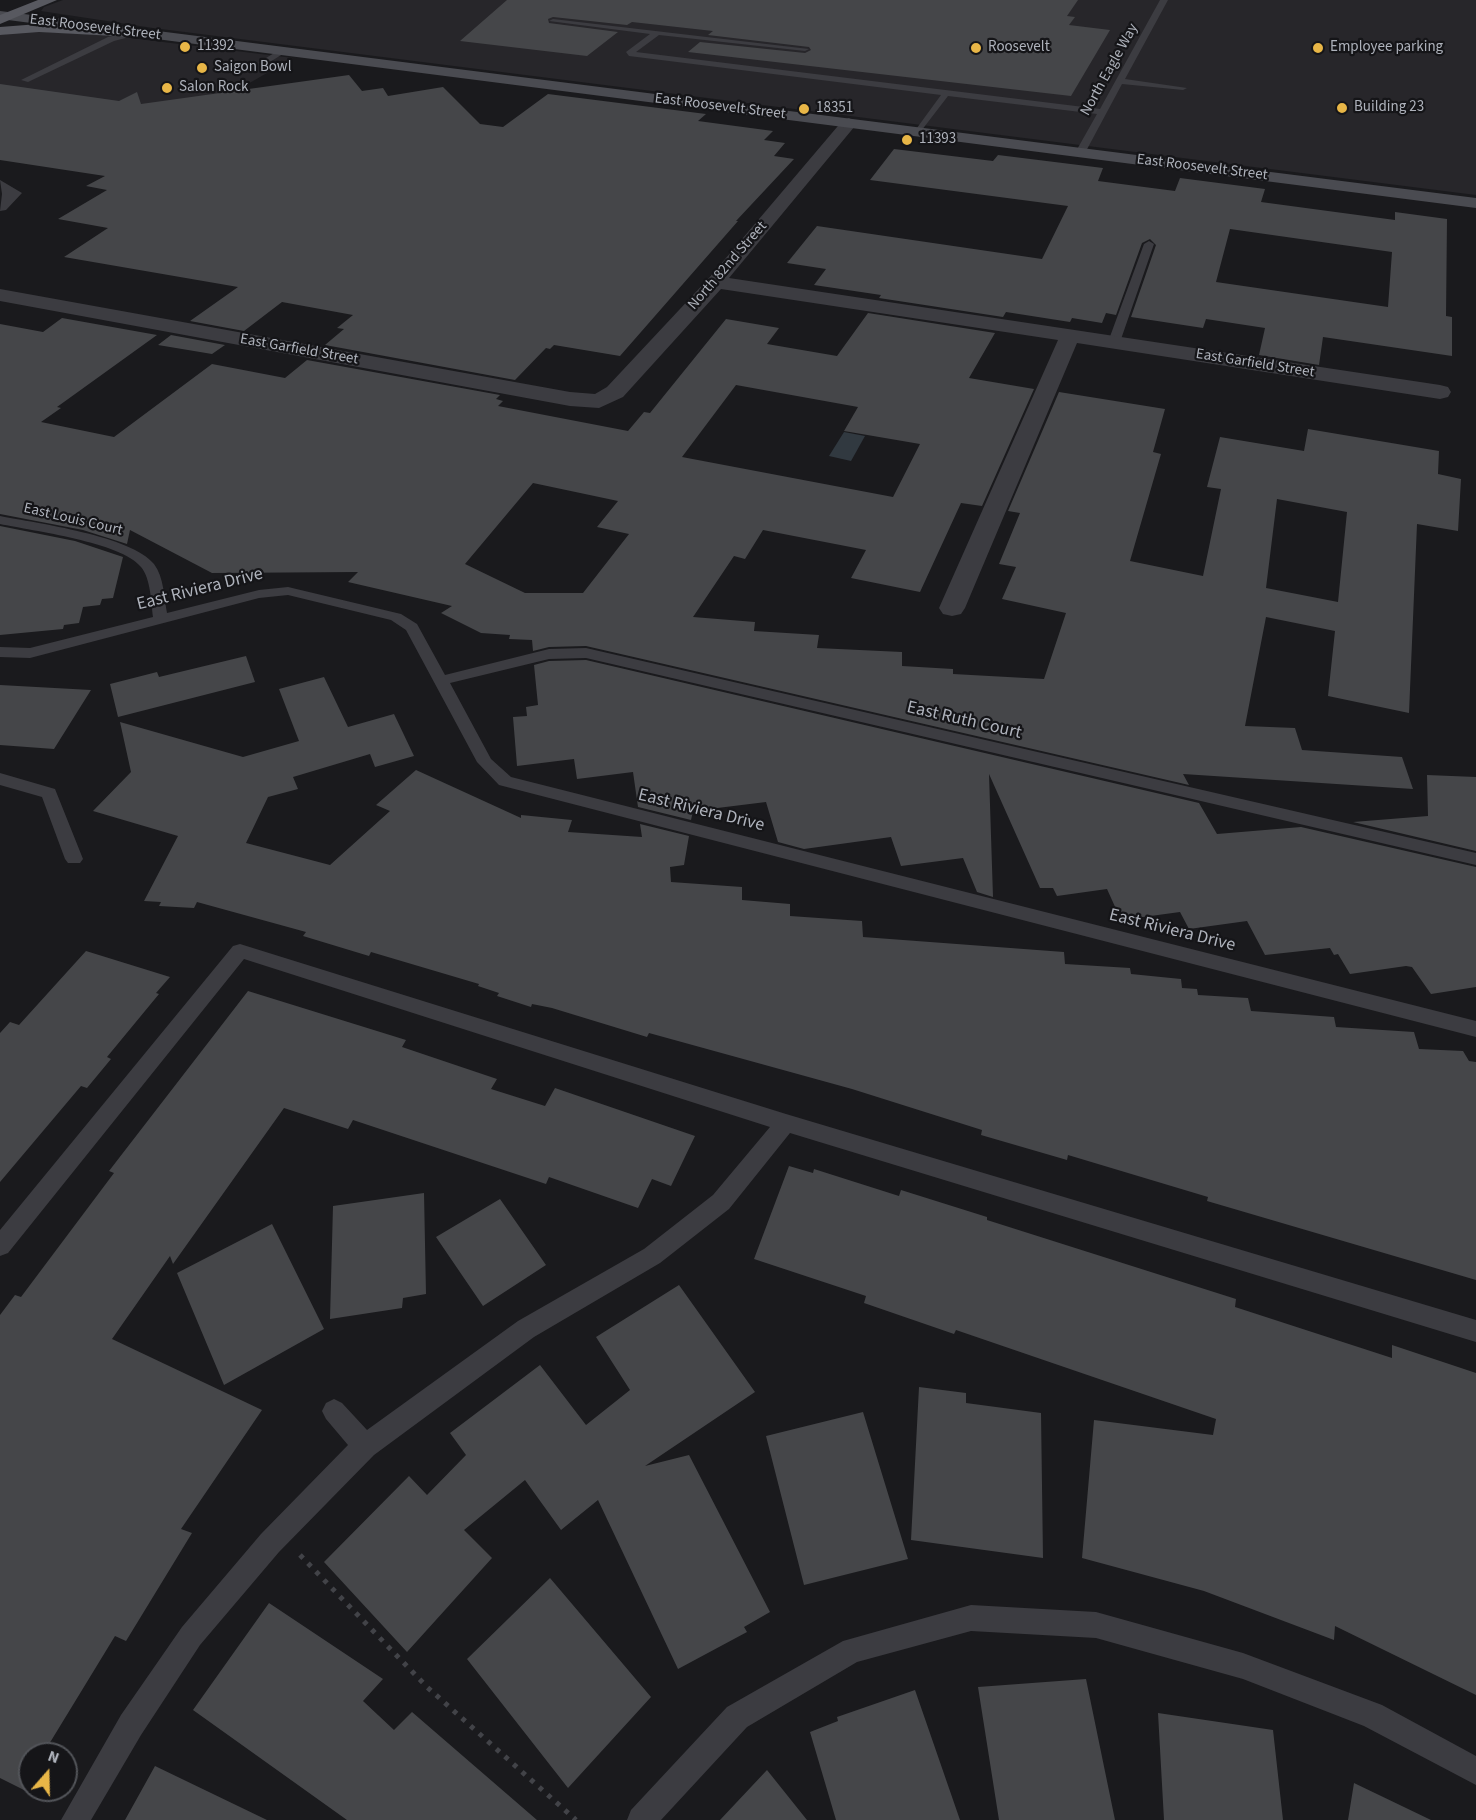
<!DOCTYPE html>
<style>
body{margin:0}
#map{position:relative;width:1476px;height:1820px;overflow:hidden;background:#1a1a1d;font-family:"Source Sans 3",sans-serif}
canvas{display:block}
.north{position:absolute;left:18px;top:1742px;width:60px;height:60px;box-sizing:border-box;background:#151518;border:2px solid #525459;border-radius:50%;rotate:20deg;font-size:16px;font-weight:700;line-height:24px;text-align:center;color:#aeb2bb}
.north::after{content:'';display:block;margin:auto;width:21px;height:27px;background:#e8b647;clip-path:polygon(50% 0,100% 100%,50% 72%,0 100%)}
</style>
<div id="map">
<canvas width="1476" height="1820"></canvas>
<div class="north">N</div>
</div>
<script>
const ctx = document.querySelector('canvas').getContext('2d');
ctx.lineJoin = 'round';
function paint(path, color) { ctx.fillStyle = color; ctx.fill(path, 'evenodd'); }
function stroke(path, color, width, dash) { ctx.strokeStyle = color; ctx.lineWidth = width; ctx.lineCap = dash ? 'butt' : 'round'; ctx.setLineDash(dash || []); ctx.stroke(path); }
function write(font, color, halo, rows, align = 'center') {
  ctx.font = font + ' "Source Sans 3",sans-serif'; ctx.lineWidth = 4.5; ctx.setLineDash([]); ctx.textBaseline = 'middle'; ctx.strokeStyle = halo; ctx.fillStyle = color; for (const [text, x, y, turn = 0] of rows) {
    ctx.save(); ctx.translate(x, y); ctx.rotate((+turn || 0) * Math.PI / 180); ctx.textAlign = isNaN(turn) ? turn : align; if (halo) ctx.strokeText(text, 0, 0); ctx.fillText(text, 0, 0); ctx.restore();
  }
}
paint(new Path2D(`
 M63,0H1476V195L153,28L41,11L44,7Z
 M28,31L106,35L293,58L140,146L0,132V35Z`), '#27262a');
paint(new Path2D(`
 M844,432L865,436L851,461L829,456Z`), '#313940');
paint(new Path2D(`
 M507,0H1078L1067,16L1075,17L1069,25L1110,30L1071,96L688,52L700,42L805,53L811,50L809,47L708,35L713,31L632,22L627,25L553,17L548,19L549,23L618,32L587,56L460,41Z
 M349,75L362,91L383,88L388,96L443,87L480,124L503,127L548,94L706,114L698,121L773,131L764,140L785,143L774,156L794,159L736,221H738L620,356L554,345L550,349L546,348L515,380L325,345L344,329L337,328L353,315L282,302L244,331L190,321L238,287L64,257L108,228L58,219L107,190L86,186L105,176L0,160V84L119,101L137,92L141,104Z
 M894,149L993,161L998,155L1103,168L1098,181L1175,191L1180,178L1265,189L1261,202L1395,220V212L1447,219L1446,316L1452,317V356L1323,337L1319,365L1259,355L1265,328L1206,319L1203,328L1131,317L1156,245L1150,239L1142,243L1116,315L1106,313L1102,323L1072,318L1070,322L1006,312L1003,317L879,298L881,295L814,285L826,269L787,263L817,226L1042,259L1068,206L870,180ZM1230,229L1392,252L1388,307L1216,282Z
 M868,313L995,333L969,378L1034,389L982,506L961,503L920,592L851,578L866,550L763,530L745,559L734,556L693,617L755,622L754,631L819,635L817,648L902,652V666L953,669V674L1044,679L1066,613L1002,599L1016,567L999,564L1020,513L1008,511L1059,392L1165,409L1153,452L1161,454L1130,561L1203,576L1221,489L1207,487L1220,437L1304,451L1308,429L1439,451L1438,474L1461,479L1458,531L1417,524L1409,713L1328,696L1335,631L1266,617L1245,726L1295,728L1302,750L1402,757L1413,789L1183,774L1189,785L586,646L549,647L533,651L532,640L509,639L510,635L481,633L441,613L452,606L348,582L358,572L212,573L130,530L127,544L83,530L0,514V324L43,332L62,318L157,335L57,407L61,408L41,422L114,437L212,364L285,378L307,360L500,395L496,399L503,401L498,406L628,431L644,412L650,413L726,319L779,328L767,344L837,356ZM736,385L858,407L844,431L920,444L893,497L682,457ZM533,483L618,501L597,527L629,534L583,593H525L465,564ZM1277,499L1347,512L1338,602L1266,588Z
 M171,335L225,345L212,354L158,345Z
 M0,526L75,541L123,557L113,598L102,599L100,605L83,607L79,623L64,625L63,629L0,635Z
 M246,656L255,682L118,717L110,684L157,672L159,677Z
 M586,660L1199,803L1217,834L1301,827L1476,867V987L1431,994L1412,967L1406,966L1350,974L1338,954L1334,955L1330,948L1265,955L1247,921L1189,929L1180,912L1121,920L1107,889L1057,896L1053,888H1040L989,774L993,897L977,892L963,858L901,866L891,837L804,849L778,842L766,802L693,811L691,820L638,807L633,772L577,779L574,759L517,766L513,717L527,716L526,707L538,705L534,665L549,661Z
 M324,677L348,727L394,714L414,756L375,767L370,754L293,777L298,789L268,797L246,843L330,865L390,811L376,805L416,770L521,818V815L572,820L568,832L642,837L640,824L689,836L684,865L670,867L671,882L742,887V900L790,904V916L862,921L863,937L1064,952L1065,964L1130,968L1131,974L1181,979L1182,988L1197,989L1198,995L1248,998L1251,1011L1334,1017L1336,1027L1414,1032L1419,1049L1463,1051L1469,1061L1476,1062V1280L1207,1201L1208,1197L1068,1155L1067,1160L981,1135L982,1130L852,1089L649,1033L647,1037L552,1008L532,1004L531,1007L497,996L499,993L478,986L479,984L371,952L369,956L303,936L306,932L197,902L194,908L159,906L161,902L144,901L178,836L93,811L131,772L120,722L243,757L299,741L279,689Z
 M0,685L91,690L54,749L0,745Z
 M1427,775L1476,777V851L1353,822L1428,816Z
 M86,951L170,977L156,993L159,994L107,1057L111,1059L87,1088L81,1086L0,1182V1033L10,1022L19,1025Z
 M248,991L406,1040L402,1047L497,1079L491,1089L545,1106L555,1088L695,1136L671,1186L652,1179L638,1208L549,1177L546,1184L353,1120L348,1129L284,1108L173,1264L170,1256L112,1339L262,1410L181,1529L192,1533L126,1641L115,1636L43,1754H30V1793L0,1778V1315L15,1295L21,1297L114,1173L109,1171Z
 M789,1166L813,1173L814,1169L899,1196L901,1190L987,1217V1220L1236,1299L1235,1307L1392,1358V1345L1476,1373V1695L1335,1626L1334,1640L1204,1591L1082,1558L1094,1420L1213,1435L1216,1419L956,1330L954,1334L864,1303L866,1296L754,1259Z
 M424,1193L426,1294L403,1298L402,1308L330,1319L333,1206Z
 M500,1199L546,1265L483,1306L436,1237Z
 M272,1224L324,1329L224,1385L177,1273Z
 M679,1285L755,1392L645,1466L689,1455L770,1612L744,1627L747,1632L678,1669L598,1500L561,1530L525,1480L464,1530L492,1558L407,1652L324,1562L409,1476L427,1495L466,1455L450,1433L540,1365L586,1425L630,1390L596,1337Z
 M919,1387L966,1393V1403L1041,1413L1043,1558L911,1540Z
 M863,1412L908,1559L804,1585L766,1436Z
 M550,1578L651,1697L568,1788L467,1659Z
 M269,1603L383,1679L363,1701L394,1730L412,1712L537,1820H347L193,1710Z
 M1086,1679L1115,1820H999L978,1687Z
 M915,1690L960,1820H836L810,1732L838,1721L837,1717Z
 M1158,1713L1273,1730L1283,1820H1164Z
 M155,1766L267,1820H125Z
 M767,1770L807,1820H720Z
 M1354,1783L1431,1820H1348Z`), '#454649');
stroke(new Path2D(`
 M300,1555L427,1687L576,1820`), '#424348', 5, [4.5, 7]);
paint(new Path2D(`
 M1160,0H1168L1125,79L1187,88L1183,90L1122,84L1085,153L1080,156L1075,153L1097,114L948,96L918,135L914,132L941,95L629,56L626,52L650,34L549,21L553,19L809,49L805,51L659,35L636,52L1100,109Z
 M134,31L137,35L114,41L28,82L21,80L108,37Z
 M279,50L286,52L265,65L258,63Z
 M1149,241L1154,244L1120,342L1110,344L1108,342L1144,244Z
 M0,516C36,523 132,536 154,564C164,577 164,598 167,613L259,590L288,587L401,614L417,624L445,675L549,649L586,648L1476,853V865L586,658L549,659L450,683L491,759L511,777L1476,1021V1037L499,785L477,762L406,630L391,620L288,595L259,598L30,658L0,657V647L30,648L153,617C151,602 151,579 141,567C121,542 33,531 0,524Z
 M0,773L55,789L83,859L80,863H68L65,859L42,797L0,785Z
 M240,944L786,1114L1476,1320V1342L790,1133L729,1209L660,1263L534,1337L374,1455L279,1552L200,1645L141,1735L91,1820H61L121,1715L182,1627L261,1534L348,1445L326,1419L322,1411L326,1403L334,1399L342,1403L367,1430L518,1321L644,1249L713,1195L770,1127L244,959L8,1253L0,1256V1230L233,946Z
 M971,1605L1096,1612L1243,1653L1382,1705L1476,1756V1785L1364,1726L1243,1679L1096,1638L971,1631L857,1662L747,1727L661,1820H627L631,1810L727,1707L843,1641Z`), '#3c3c41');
paint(new Path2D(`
 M849,118L857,123L855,126L729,278L1440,385L1448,387L1451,392L1448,397L1440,399L1077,343L965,608L961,614L952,616L943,614L939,608L1058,340L721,289L623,397L599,408L570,406L0,301V289L570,392L595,394L607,387L709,278L843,120Z
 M0,180L22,193L6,210L0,211L2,194Z`), '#3c3c41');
paint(new Path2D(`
 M0,11L1476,198V208L0,19Z`), '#4a4b51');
paint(new Path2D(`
 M38,0H57L0,24V15Z
 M39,24L134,29L141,33L134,37L39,32L0,35V27Z`), '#585960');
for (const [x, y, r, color] of [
 [185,47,6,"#e8b647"],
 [976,48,6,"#e8b647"],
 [1318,48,6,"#e8b647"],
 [202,68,6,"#e8b647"],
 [167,88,6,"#e8b647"],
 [1342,108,6,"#e8b647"],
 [804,109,6,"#e8b647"],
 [907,140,6,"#e8b647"]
]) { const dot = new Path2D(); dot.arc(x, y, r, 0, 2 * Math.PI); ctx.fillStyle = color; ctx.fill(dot); stroke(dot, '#151518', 2); }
write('15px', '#aeb2bb', '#151518', [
 ["East Roosevelt Street",95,28,7],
 ["North Eagle Way",1110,70,-61],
 ["East Roosevelt Street",720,107,7],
 ["East Roosevelt Street",1202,168,7],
 ["North 82nd Street",728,266,-49],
 ["East Garfield Street",299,350,10],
 ["East Garfield Street",1255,364,9],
 ["East Louis Court",73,520,13]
]);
write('15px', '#aeb2bb', '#151518', [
 ["11392",197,47],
 ["Roosevelt",988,48],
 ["Employee parking",1330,48],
 ["Saigon Bowl",214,68],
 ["Salon Rock",179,88],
 ["Building 23",1354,108],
 ["18351",816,109],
 ["11393",919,140]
], 'left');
write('18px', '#aeb2bb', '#151518', [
 ["East Riviera Drive",200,590,-14],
 ["East Ruth Court",964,721,13],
 ["East Riviera Drive",701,811,14],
 ["East Riviera Drive",1172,931,14]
]);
</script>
